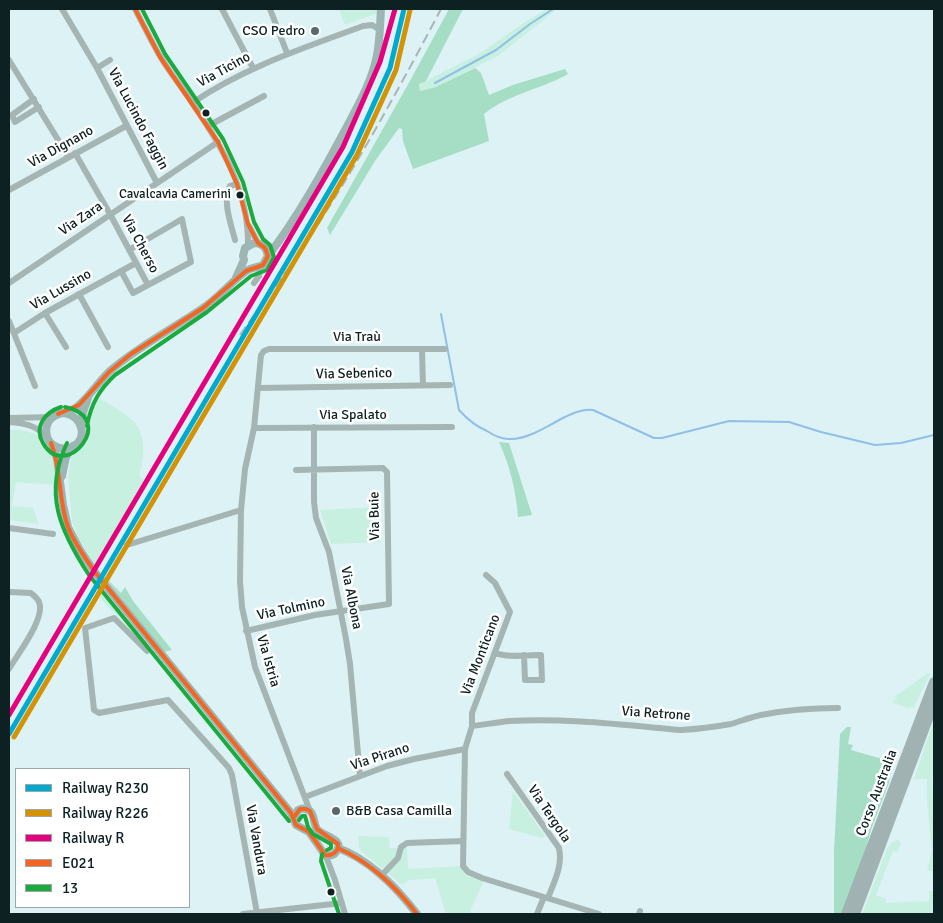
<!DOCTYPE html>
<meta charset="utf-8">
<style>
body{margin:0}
#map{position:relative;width:943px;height:923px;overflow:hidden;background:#ddf2f4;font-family:Signika,sans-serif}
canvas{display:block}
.frame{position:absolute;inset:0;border:10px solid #0d2022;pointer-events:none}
.legend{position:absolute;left:15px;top:768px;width:175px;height:140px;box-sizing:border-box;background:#fff;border:1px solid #9ea6a7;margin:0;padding:6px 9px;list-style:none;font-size:15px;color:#0d2022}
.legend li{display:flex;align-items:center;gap:10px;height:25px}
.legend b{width:25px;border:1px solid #9ea6a7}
</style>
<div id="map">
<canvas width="943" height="923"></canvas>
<div class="frame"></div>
<ul class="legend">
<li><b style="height:6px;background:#00a9ce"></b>Railway R230</li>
<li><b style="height:6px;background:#d49205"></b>Railway R226</li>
<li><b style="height:6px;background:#e5007d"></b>Railway R</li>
<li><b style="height:6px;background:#f26522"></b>E021</li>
<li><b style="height:6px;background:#1baa40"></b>13</li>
</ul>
</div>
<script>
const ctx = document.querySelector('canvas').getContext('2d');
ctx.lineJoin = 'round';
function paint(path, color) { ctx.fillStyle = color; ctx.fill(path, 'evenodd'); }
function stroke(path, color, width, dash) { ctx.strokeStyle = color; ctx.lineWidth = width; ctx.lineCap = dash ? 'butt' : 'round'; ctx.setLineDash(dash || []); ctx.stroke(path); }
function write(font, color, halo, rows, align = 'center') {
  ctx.font = font + ' Signika,sans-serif'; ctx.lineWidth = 5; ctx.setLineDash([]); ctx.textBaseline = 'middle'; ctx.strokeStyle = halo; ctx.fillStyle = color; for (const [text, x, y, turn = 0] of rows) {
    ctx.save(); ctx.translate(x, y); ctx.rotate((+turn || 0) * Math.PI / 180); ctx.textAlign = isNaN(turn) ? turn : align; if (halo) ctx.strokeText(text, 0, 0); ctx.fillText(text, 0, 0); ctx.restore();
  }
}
paint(new Path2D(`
 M339,9H378V13L345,25Z
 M548,9H557L498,56L436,87L420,91L419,84L479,54L528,20Z
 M95,396C105,402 128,414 135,423C147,438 144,460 139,476L149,483L98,570L79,539L72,521L68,477L71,458L83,442L85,430L83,423L86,411Z
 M9,430H21L40,435C44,445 53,454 55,464C55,471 54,478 54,485L16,482L12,506L33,508L39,524L9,520Z
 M380,507V542L331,544L320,510Z
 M99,586L105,593L150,650L97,595Z
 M928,673L930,674L914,707L907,708L892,702L898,698L894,697Z
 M934,720V774L932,777L934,816V914H862L887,849L892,842L898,840L901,843L897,852L893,851L876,895L886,899V903L929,901V891H933L932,871H927L932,851L927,802V779H914Z
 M513,791L545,836L542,838L509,829Z
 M358,836L389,837L390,848H407L408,869L461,866L466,876L484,881L470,911L473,914H446L435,878L410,880L402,885L361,851L359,848Z`), '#c7f0e0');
paint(new Path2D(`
 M449,9H463L426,81L419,84L420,91L436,87L475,68L481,73L489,95L513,85L565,69L568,74C542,89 508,94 484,114L489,141L413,169L403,141L402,129L399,128L375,161L330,235L327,228L411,79Z
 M499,442L509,443L532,515L518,517C516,490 510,466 499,442Z
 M104,576L121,593L125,587L133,601L172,650L164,652Z
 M847,727H851L848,744L853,745L851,750L886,760L891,768V772L889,783L871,830L864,855L842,914H834V852L840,734Z`), '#a5ddc5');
stroke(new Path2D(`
 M435,83L496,50L530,24L553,9
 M441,314L459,410C467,419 475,426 487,431C493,435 501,439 509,439C527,440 547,426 563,418C573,413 582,409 593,410L654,438H662L729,421L789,422L821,432L875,445L901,443L934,435`), '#90bfe7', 2);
stroke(new Path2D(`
 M62,9L97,68L157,183
 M135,9C143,24 151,41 160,56C169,72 182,87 192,103C222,146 249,192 248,245
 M222,9L253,68
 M270,9L287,53
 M9,60L68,156
 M97,68L110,60
 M34,99L12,115L15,122L39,107
 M192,103C245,67 304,48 363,26L372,25L380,30
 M208,126L264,96
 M75,153L110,214L148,285
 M9,190L126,126
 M249,226L258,243
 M235,240C231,224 222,201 230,186L237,184
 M121,271L133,293L191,262L182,219L129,250
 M9,283L218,142
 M254,283L259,276L260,267
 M79,294L108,347
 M45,313L66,347
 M9,321L35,386
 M14,333L45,313L136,263
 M422,350L423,385
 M259,388L450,385
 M9,418L53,417
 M9,422C24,423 37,425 47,438
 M314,427V502L316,518L329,552L346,639L350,664L360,776
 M254,428L452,427
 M9,528L53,534
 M127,545L241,510
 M486,575L495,583L510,612L472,713V726L465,749L463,866L468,872L482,878L599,914
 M9,592L31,593C33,595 38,599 39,602C46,618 17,655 9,669
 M246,631L315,615L389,604L387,472L383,468L296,470
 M147,651L114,618L85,628L94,710L99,713L168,700L229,768L232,775L257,913
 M495,653C509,658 526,655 541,655L542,680H525L524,655
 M472,726C484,725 497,722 510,721C567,718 624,725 681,730C698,729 714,727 731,724C741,721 751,717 761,715C786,710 812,708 838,708
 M507,774L559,848C563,866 554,882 548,898
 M305,797L387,766L414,759L465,749
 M310,811L255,667L242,607L240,581L241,510L245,469L254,428L261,355L264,351L269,349H445
 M328,856L327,859L335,880L345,914
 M381,876L398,858L401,847L407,843L463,841
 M243,914L342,903
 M537,914L544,897
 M639,914L640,911`), '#a5b5b3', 6);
stroke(new Path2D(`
 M268,256C297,218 321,175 344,132C357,107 372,82 377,55C380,40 380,24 381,9
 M63,413C85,415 89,444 68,448C63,449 57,448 53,445C46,440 44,429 49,421C55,411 70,414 78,406C91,395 99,381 111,370C139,346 172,329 203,308C218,298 231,282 246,271C252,267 257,268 263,265L268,256C267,248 262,243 254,243L245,248L243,256L244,260L235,280
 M81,425L83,412L88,398
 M51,443L57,458L63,505L68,527L80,550L94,571L291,813L296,825L309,832L325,855C329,856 333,856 336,852C347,840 322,836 317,829C313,823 315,815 310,811C306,808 302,808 298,810L294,817
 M62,476L66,457L73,446
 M338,848C370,860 397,888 417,914`), '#9db5b3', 8);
stroke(new Path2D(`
 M846,914L934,682
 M855,914L934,703`), '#a0b2b2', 10);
stroke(new Path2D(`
 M240,335C260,306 282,279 302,249C353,172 398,91 441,9`), '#a6b6b6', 2, [10, 5]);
stroke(new Path2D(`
 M58,414L79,405L109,372L131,354L203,308L246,271L263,265L268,256L265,248L258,243L248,224L237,184L218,142L160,57L135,9
 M51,443C62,471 58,500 68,527C74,543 85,557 94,571L291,813L296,825L309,832L325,855C332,856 339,852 338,844L317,829L310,811L306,809H300L294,817
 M338,848C371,863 395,886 417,914`), '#f26522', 4);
stroke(new Path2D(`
 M61,407C46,412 33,426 43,443C65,483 119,418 65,407
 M87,426C91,404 99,390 115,375L207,312L251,276L267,270L274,257L270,245L263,239L254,222L243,182L223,139L165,54L142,9
 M67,443C43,493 60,531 89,575L289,821
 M299,820L302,816H305L308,827L313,834L331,844V848L327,850
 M322,854L321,861L339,914`), '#1baa40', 4);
stroke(new Path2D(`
 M9,734L352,152L390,68L404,9`), '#00a9ce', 5);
stroke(new Path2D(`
 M14,737L357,155L396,70L410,10`), '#d49205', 5);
stroke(new Path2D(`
 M9,715L343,147L380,62L395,9`), '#e5007d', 5);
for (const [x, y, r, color] of [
 [315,31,5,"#566a6c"],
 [206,113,4.5,"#0d2022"],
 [240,195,4.5,"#0d2022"],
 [336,811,5,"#566a6c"],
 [331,892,4.5,"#0d2022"]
]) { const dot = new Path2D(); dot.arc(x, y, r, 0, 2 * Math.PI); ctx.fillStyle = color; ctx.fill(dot); stroke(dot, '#fff', 2); }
write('13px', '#0d2022', '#fff', [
 ["Cavalcavia Camerini",231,195]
], 'right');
write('14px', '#0d2022', '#fff', [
 ["CSO Pedro",305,31],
 ["B&B Casa Camilla",346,811,"left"]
], 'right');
write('14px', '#0d2022', '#fff', [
 ["Via Ticino",224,70,-29],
 ["Via Lucindo Faggin",138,119,62],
 ["Via Dignano",61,147,-29],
 ["Via Zara",81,219,-34],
 ["Via Cherso",140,244,62],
 ["Via Lussino",61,290,-30],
 ["Via Traù",357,337],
 ["Via Sebenico",354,374,-1],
 ["Via Spalato",353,415],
 ["Via Buie",375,516,-91],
 ["Via Albona",351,598,79],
 ["Via Tolmino",291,609,-12],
 ["Via Monticano",481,655,-69],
 ["Via Istria",268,661,74],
 ["Via Retrone",656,714,4],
 ["Via Pirano",380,757,-18],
 ["Corso Australia",877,793,-69],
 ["Via Tergola",549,814,56],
 ["Via Vandura",256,840,80]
]);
</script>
